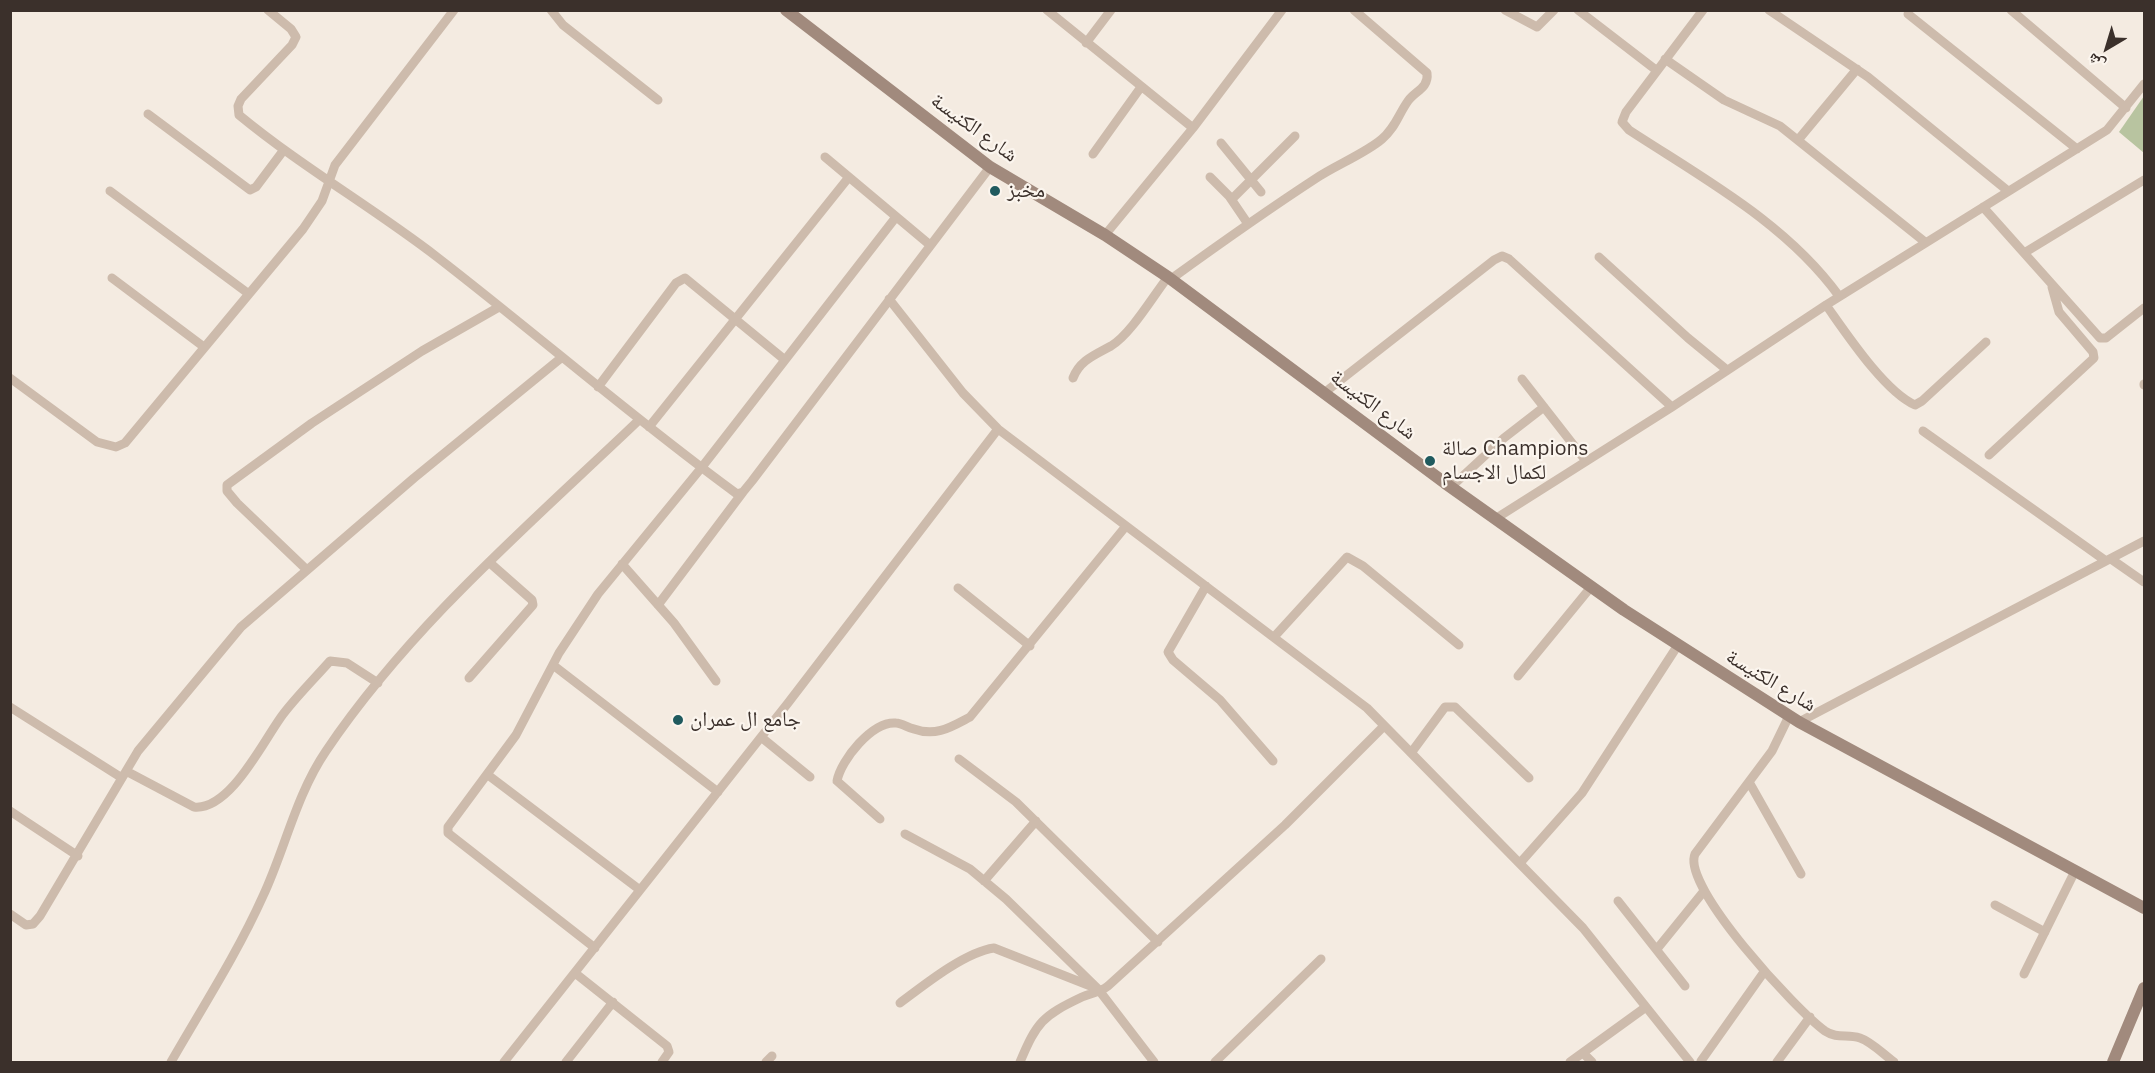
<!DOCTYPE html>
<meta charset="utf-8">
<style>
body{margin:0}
#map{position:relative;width:2155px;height:1073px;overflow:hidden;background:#f4ebe1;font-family:"IBM Plex Sans","Noto Naskh Arabic",sans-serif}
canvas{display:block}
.frame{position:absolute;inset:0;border:12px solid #3b302b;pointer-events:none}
.north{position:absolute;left:2077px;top:18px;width:60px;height:60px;-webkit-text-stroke:4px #fbf5ee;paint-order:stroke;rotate:218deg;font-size:16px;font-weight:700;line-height:24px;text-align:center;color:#3b302b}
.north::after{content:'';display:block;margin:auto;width:21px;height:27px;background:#3b302b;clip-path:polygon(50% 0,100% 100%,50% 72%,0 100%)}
</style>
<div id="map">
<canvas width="2155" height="1073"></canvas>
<div class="frame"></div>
<div class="north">ش</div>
</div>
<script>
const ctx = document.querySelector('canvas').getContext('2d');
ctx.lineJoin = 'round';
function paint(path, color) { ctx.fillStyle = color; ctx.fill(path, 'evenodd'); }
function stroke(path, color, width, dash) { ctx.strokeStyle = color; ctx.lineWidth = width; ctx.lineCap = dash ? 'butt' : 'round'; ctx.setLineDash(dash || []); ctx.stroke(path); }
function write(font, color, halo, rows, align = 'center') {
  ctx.font = font + ' "IBM Plex Sans","Noto Naskh Arabic",sans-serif'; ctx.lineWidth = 4.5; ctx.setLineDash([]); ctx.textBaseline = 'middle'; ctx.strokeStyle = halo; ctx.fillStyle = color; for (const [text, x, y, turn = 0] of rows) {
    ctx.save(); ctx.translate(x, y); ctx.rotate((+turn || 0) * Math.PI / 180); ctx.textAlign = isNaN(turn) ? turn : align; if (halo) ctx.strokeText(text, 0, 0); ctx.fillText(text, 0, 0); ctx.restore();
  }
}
paint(new Path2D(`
 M2144,96V153L2119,132Z`), '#b8c4a0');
stroke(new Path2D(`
 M268,10L291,29L296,37L292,45L241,99L238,106L239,115C302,167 372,207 437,257C538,335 634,419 737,494L743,492L752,481L990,167
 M551,10L563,25L658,100
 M1047,10L1193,128
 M1505,10L1537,27L1554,10
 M1578,10L1656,70
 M1703,10L1626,112L1622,122L1629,130C1704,179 1786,223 1839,296
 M1769,10L1868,77L2008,191
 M2011,10L2126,108
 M1908,14L2077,149
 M1086,43L1111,10
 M1665,59L1724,100L1780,126L1925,242
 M148,114L250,190L256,187L283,151
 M1798,140L1857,69
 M1221,143L1261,192
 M1093,154L1141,87
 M825,157L930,245
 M1210,177L1229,196L1248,224
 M110,191L249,294
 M1232,199L1295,136
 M1983,207L2100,338H2106L2144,308
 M1105,235L1193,128L1282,10
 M2024,253L2144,180
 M1599,257L1688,338L1727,370
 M112,278L204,347
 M1171,279C1218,245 1266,211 1315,179C1334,166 1366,153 1382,139C1396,127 1398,115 1408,101C1415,91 1429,88 1427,73L1354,10
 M889,299L963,393L998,429L1367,708L1583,928L1690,1062
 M1826,305C1846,333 1884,391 1915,405L1922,401L1986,342
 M10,378L97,442L116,447L125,443L303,229L322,201L335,165L454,10
 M1073,378C1080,360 1095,355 1111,346C1131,334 1153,296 1168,277
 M1522,379L1586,461
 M2144,384V385
 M598,387L676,283L685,278L785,360
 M1324,393L1494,260L1502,256L1509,259L1672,407
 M649,427L849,177
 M1923,431L2106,561
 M1989,455L2094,358L2093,352L2059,312L2052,287
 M1451,487L1504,438L1544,407
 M1495,519L1672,407L1826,305L2107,130L2144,84
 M2111,559L2144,582
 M622,564L674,623L716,681
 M307,570L237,503L227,491V485L312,423L422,351L499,307
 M1206,586L1168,652L1173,660L1220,700L1273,761
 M958,588L1030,646
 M658,605L743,492
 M1274,637L1347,557L1363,566L1459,645
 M553,665L718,792
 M1518,676L1591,587
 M469,678L533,605L532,600L490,563
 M10,707L122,778
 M1789,716L1772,751L1695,854C1681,886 1797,1011 1825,1031C1837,1039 1847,1034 1860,1038C1872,1042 1884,1055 1894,1062
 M1799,722L2144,541
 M761,737L810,777
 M1411,753L1445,707H1455L1529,778
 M959,759L1016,802L1158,942
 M126,771L194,807C231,811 265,737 284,713C298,695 315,678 330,661L347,663L378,683
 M488,775L640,890
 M1749,782L1801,874
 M10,811L78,856
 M880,819L837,781C841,760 872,721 896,723C902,723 908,728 914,729C936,737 951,727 970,717L1126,526
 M905,834L970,869L1006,899L1098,989L1154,1062
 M1520,863L1582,793L1678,645
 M984,881L1036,821
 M1618,901L1685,986
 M1995,905L2045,932
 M10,914L26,925L33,924L40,916L138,751L241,627L414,478L561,358
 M595,948L453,837L448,833V827L516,735L559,653L598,594L702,467L896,217
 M1657,949L1704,891
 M575,973L667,1046L669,1052L662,1062
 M2024,974L2075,871
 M900,1003C924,985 965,952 994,948L1093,987
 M1583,1053L1592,1062
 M1701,1061L1764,972
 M171,1062C202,1008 237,954 263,896C285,849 296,795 326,751C411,625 530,524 639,420
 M504,1062L788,703L998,429
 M566,1062L613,1002
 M766,1062L772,1056
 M1020,1062C1037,1022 1042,1016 1082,997C1091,993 1099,993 1108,986L1285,825L1384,726
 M1215,1062L1321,959
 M1570,1062L1646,1007
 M1777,1062L1810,1017`), '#cdbbac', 9);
stroke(new Path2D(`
 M786,10L990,167L1105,235L1168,277L1445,483L1624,610L1799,722L2144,908
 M2113,1062L2144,988`), '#a18a7d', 12);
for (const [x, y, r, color] of [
 [995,191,6,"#1f5a5e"],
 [1430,461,6,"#1f5a5e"],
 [678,720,6,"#1f5a5e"]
]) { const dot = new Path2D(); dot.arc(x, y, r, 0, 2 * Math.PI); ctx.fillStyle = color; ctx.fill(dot); stroke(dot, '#fbf5ee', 2); }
write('21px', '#3b302b', '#fbf5ee', [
 ["شارع الكنيسة",974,128,36],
 ["شارع الكنيسة",1373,405,37],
 ["شارع الكنيسة",1771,681,31]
]);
write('21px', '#3b302b', '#fbf5ee', [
 ["مخبز",1007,191],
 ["صالة Champions",1442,449],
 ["لكمال الاجسام",1442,473],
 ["جامع ال عمران",690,720]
], 'left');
</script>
